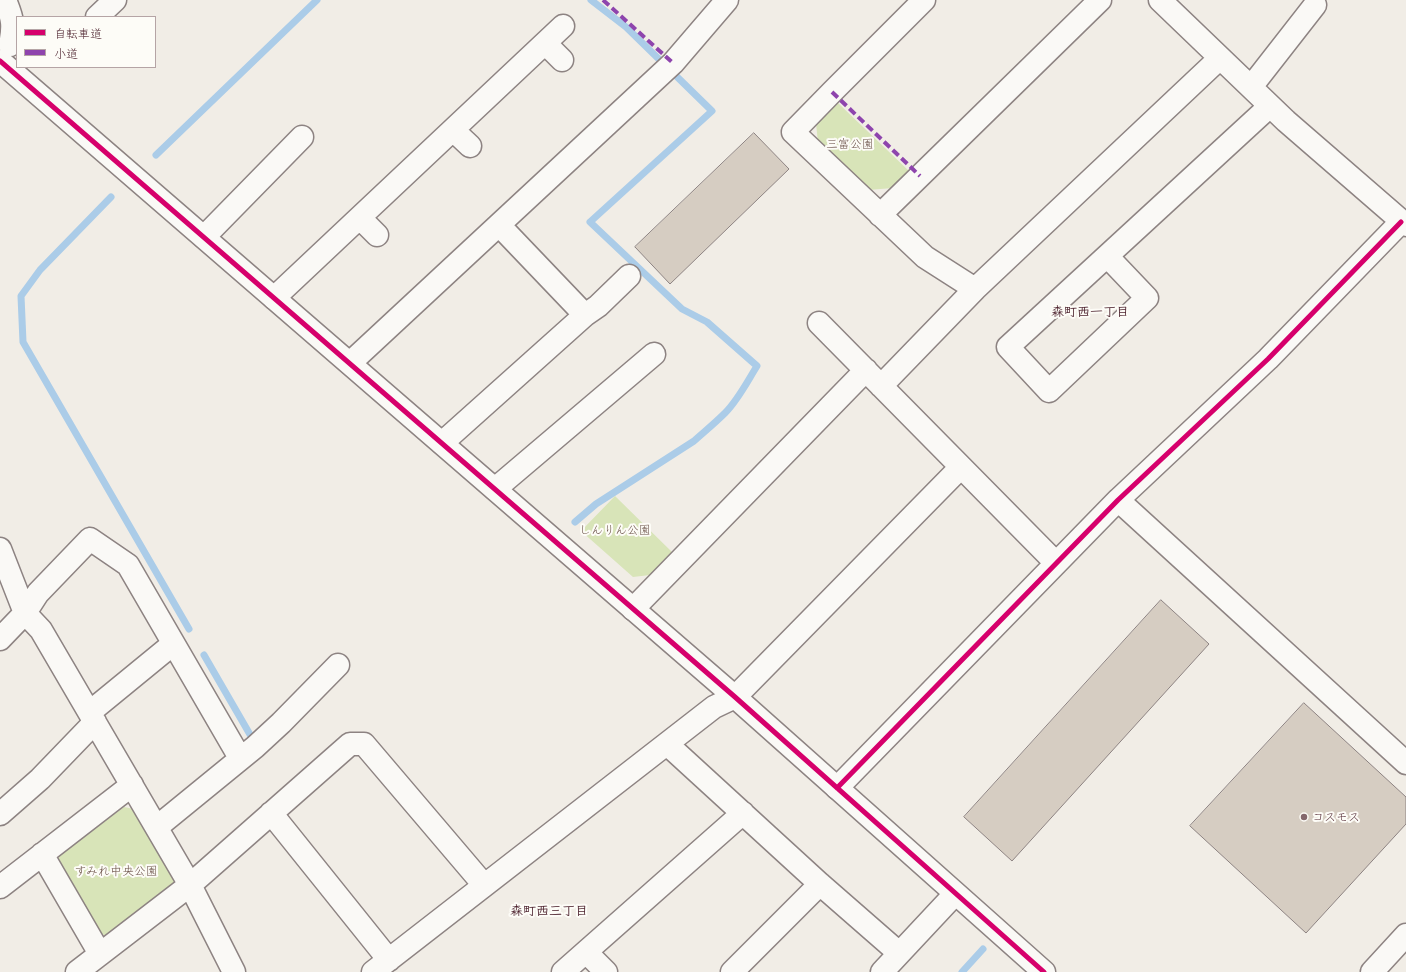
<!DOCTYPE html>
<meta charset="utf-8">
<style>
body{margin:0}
#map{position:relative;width:1406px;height:972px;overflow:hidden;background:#f1ede6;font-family:Mali,"Klee One",sans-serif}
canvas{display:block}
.legend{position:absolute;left:16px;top:16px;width:140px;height:52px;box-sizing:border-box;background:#fdfcf7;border:1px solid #b5a4a5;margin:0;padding:5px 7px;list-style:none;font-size:12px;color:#4a1f2b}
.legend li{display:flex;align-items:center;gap:8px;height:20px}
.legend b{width:20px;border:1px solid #b5a4a5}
</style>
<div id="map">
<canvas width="1406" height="972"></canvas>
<ul class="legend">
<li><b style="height:5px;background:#d6006c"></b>自転車道</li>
<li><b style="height:5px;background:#8e44ad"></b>小道</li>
</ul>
</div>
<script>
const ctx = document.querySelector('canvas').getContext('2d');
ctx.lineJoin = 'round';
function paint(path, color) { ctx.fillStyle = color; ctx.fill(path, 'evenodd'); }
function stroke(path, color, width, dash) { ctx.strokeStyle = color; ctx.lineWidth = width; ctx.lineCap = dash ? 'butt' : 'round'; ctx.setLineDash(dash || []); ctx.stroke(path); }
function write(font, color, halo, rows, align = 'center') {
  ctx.font = font + ' Mali,"Klee One",sans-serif'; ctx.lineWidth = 4; ctx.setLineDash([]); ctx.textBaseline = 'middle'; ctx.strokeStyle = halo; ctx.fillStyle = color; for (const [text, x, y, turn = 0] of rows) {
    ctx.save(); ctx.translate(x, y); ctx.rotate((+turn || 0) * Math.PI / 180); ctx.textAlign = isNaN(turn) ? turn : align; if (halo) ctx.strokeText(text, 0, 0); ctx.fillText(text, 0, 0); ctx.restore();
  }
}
paint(new Path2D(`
 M838,103L909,171L893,188L868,190L818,143L816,123Z
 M615,496L672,552L650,575L633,577L581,531Z
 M124,807L134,809L171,869L175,884L107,936L96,932L59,869V856Z`), '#d8e4b8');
stroke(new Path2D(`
 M156,155L317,0
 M111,197L40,270L21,296L23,342L189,629
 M575,522L596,504L694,441C704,432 715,423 725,413C738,400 747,382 757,366L707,322L682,309L590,222L712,111L626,27L591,0
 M204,655L252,738
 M962,972L983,949`), '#abcce8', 7);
const building = new Path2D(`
 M754,133L789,169L670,284L635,247Z
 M1161,600L1209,644L1012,861L964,817Z
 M1304,703L1406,797V824L1306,933L1190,826Z`);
paint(building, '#d6cdc2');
stroke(building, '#8d8382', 1);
const street = new Path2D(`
 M5,0C13,19 14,25 10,45
 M924,0L832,92L793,132L925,257L975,289
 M1160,0L1286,121L1406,225
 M97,17L115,0
 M545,43L562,60
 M1251,87L1315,5
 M453,130L470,146
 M880,215L1100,0
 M360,218L377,235
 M204,237L302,137
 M1107,256L1147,298L1049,391L1008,347L1270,106
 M274,298L563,26
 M585,315L598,306L629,276
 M819,323L1056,563
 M350,363L673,63L727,0
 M881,386L975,289L1220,58
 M442,443L585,315L499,225
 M495,489L654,354
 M1118,500L1406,763
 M0,549L25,613L41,630L190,885L234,972
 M633,609L866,370
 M0,639L25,613L38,593L90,539L128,565L240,758
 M90,712L173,644
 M667,744L820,884L899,953
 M837,788L1118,500L1268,359L1401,222
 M271,813L389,960
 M0,814L40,779L95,722
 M157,827L255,747L281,723L338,665
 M42,854L100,954
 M0,887L132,785
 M586,952L606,972
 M77,972L190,885L350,744H364L484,885
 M373,972L714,707L735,697L961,467
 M563,972L743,813
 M732,972L820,884
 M882,972L955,894
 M1372,972L1406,935`);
const secondary = new Path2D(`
 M0,61L735,697L1044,972`);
stroke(street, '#8d8382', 25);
stroke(secondary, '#8d8382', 25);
stroke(street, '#faf9f6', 22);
stroke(secondary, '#faf9f6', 22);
stroke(new Path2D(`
 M603,0L673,63
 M832,92L920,176`), '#8e44ad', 4, [8, 4]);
stroke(new Path2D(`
 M0,61L735,697L1044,972
 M837,788L1118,500L1268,359L1401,222`), '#d6006c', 5);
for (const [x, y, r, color] of [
 [1304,817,4,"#84676c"]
]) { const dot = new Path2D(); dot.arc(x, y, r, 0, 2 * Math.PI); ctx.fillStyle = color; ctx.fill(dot); stroke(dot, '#fdfcf7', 1.5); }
write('12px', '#684e45', '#fdfcf7', [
 ["三富公園",850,144],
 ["しんりん公園",615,530],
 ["すみれ中央公園",116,871]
]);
write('12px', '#4a1f2b', '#fdfcf7', [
 ["コスモス",1312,817]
], 'left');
write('bold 13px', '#4a1f2b', '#fdfcf7', [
 ["森町西一丁目",1090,312],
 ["森町西三丁目",549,911]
]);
</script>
